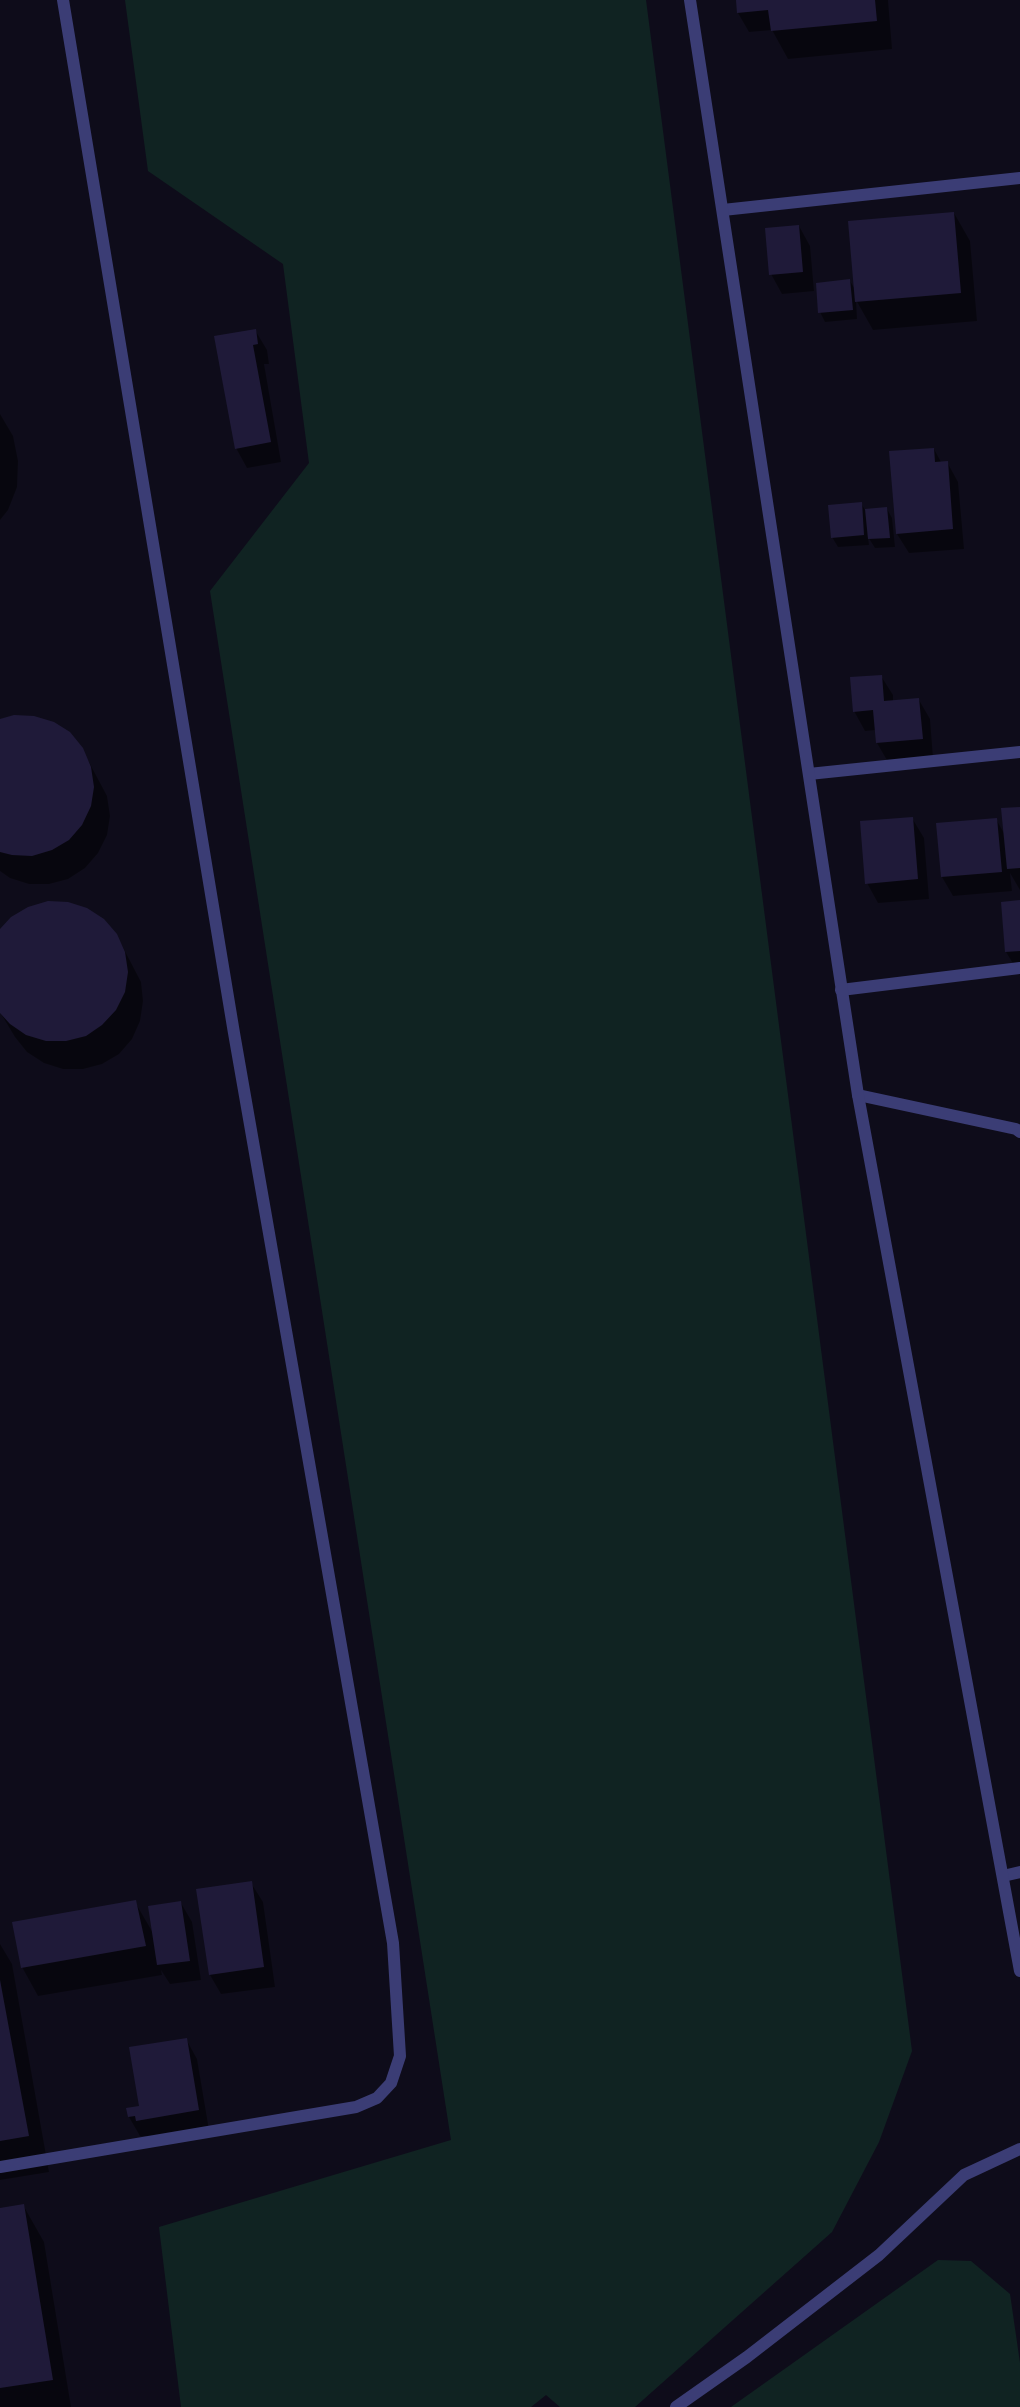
<!DOCTYPE html>
<style>
body{margin:0}
canvas{display:block;background:#0e0c1a}
</style>
<canvas width="1020" height="2407"></canvas>
<script>
const ctx = document.querySelector('canvas').getContext('2d');
ctx.lineJoin = 'round';
function paint(path, color) { ctx.fillStyle = color; ctx.fill(path, 'evenodd'); }
function stroke(path, color, width, dash) { ctx.strokeStyle = color; ctx.lineWidth = width; ctx.lineCap = dash ? 'butt' : 'round'; ctx.setLineDash(dash || []); ctx.stroke(path); }
paint(new Path2D(`
 M125,0H646L912,2051L879,2142L832,2232L635,2407H560L546,2395L531,2407H181L159,2227L451,2140L210,591L309,463L283,264L148,171Z
 M938,2260L971,2261L1010,2294L1020,2363V2407H731Z`), '#102322');
paint(new Path2D(`
 M737,0H888L892,49L788,59L772,30L749,32L738,13Z
 M954,213L970,241L977,321L873,330L856,300L857,319L825,322L820,312L850,281L856,291Z
 M799,226L810,246L814,291L782,294L771,274Z
 M255,330L267,350L269,364H264L281,462L247,468L236,448L216,337Z
 M0,414L13,436L18,461L17,487L8,510L0,520Z
 M934,449L941,462H947L958,482L964,549L909,553L897,534Z
 M861,503L865,510L887,509L892,518L895,547L875,548L868,537L869,545L838,547L832,537Z
 M881,676L893,695V702L919,700L930,719L933,758L888,762L877,743L876,730L865,731L854,711Z
 M0,720L82,749L107,796L110,816L107,835L98,853L85,868L68,879L49,884H29L10,878L0,871Z
 M1020,808V890L1010,873L1012,891L953,896L942,877L996,819L1005,835Z
 M912,818L924,838L929,899L878,903L867,883Z
 M1020,902V975L1006,952Z
 M0,931L116,934L141,982L143,1001L140,1021L132,1039L119,1054L102,1064L83,1069H63L44,1063L27,1052L15,1037L0,1012Z
 M251,1883L263,1902L275,1987L221,1994L210,1975Z
 M135,1902L153,1933L181,1903L192,1922L201,1980L170,1984L161,1970L162,1975L38,1996L22,1967Z
 M0,1944L12,1964L49,2172L0,2180Z
 M186,2039L197,2059L209,2130L149,2140L147,2136H140L129,2117L141,2107Z
 M23,2205L44,2242L71,2407H0V2209Z`), '#0007');
paint(new Path2D(`
 M736,0H875L877,21L771,31L768,10L737,13Z
 M954,212L961,293L855,302L848,221Z
 M799,225L803,272L769,275L765,228Z
 M850,279L853,310L818,313L816,283Z
 M256,329L258,344L253,345L271,442L235,449L214,336Z
 M934,448L935,462L948,461L953,529L896,534L889,451Z
 M862,502L864,535L831,538L828,505Z
 M887,507L890,538L868,539L865,509Z
 M882,675L884,701L919,698L923,739L876,743L873,710L853,712L850,677Z
 M14,715L34,716L54,722L70,732L83,748L91,767L94,787L91,806L82,825L69,840L52,850L32,856L12,855L0,852V719Z
 M1020,807V868L1007,869L1001,808Z
 M913,817L918,879L865,884L860,821Z
 M997,818L1002,872L941,877L936,823Z
 M1020,900V951L1005,952L1001,902Z
 M48,901L68,902L87,908L104,919L117,934L125,952L128,972L125,992L116,1010L102,1025L86,1036L66,1041H46L26,1035L10,1024L0,1013V929L11,917L28,907Z
 M252,1881L264,1967L209,1975L196,1889Z
 M136,1900L146,1946L21,1968L12,1922Z
 M181,1901L190,1961L157,1965L148,1906Z
 M0,1980L29,2136L0,2141Z
 M187,2038L199,2110L136,2121L135,2116L128,2117L126,2108L139,2106L129,2047Z
 M24,2204L53,2380L0,2388V2208Z`), '#1f1a39');
stroke(new Path2D(`
 M0,2167L356,2107L377,2098L391,2083L400,2056L393,1943L234,1033L63,0
 M676,2407L747,2357L879,2255L964,2175L1020,2149`), '#3b3d75', 12);
stroke(new Path2D(`
 M723,210L1020,178
 M809,774L1020,752
 M841,990L1020,968
 M858,1095L1016,1129L1020,1132
 M1003,1876L1020,1872`), '#3b3d75', 12);
stroke(new Path2D(`
 M690,0L858,1095L1020,1971`), '#3b3d75', 12);
</script>
